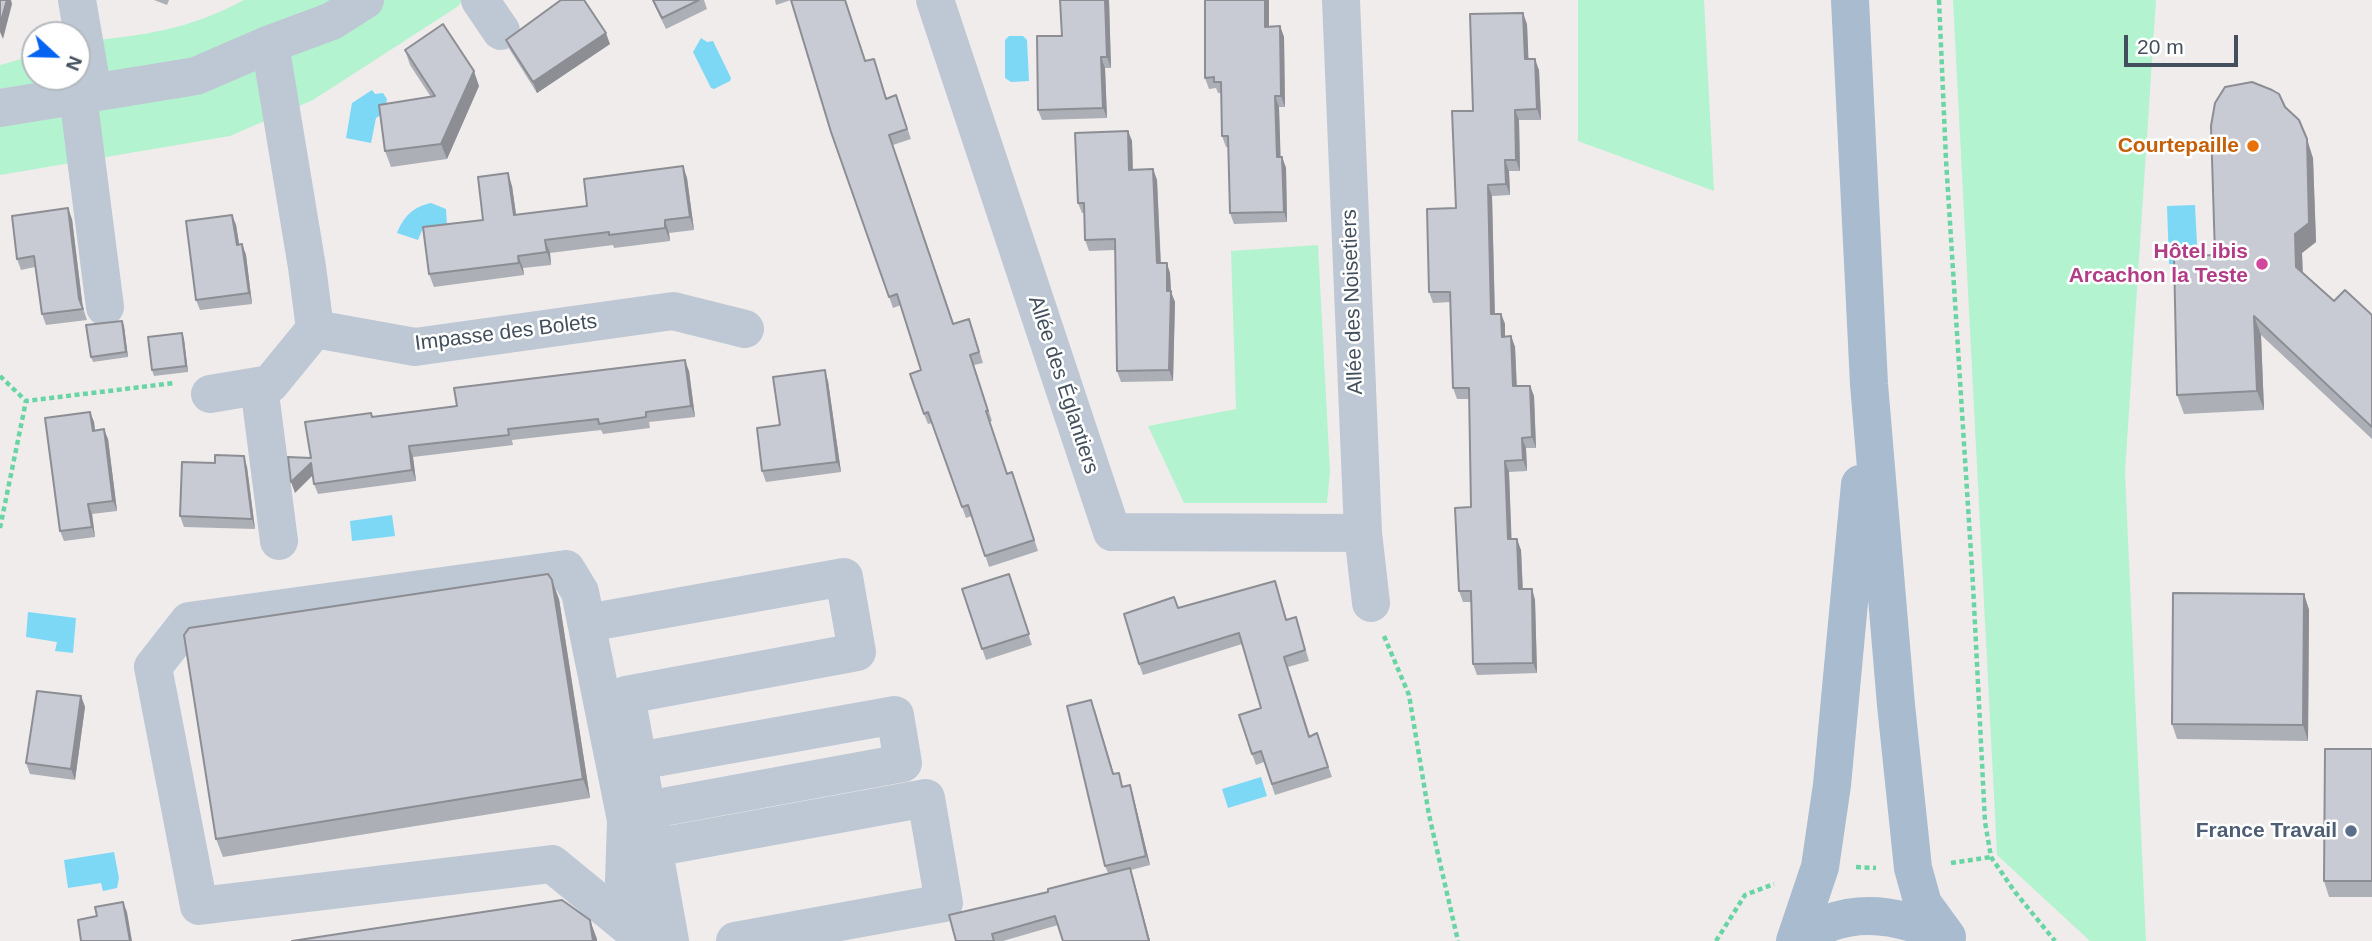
<!DOCTYPE html>
<meta charset="utf-8">
<style>
body{margin:0}
#map{position:relative;width:2372px;height:941px;overflow:hidden;background:#f0ecec;font-family:Arial,sans-serif}
canvas{display:block}
.north{position:absolute;left:21px;top:21px;width:70px;height:70px;box-sizing:border-box;background:#fff;border:2px solid #b4b9be;border-radius:50%;rotate:112deg;font-size:19px;font-weight:700;line-height:28px;text-align:center;color:#434f5c}
.north::after{content:'';display:block;margin:auto;width:24px;height:32px;background:#0563f1;clip-path:polygon(50% 0,100% 100%,50% 72%,0 100%)}
.scale{position:absolute;left:2124px;top:35px;width:114px;height:32px;box-sizing:border-box;border:4px solid #434f5c;border-top:0;padding-left:9px;font-size:21px;line-height:24px;white-space:nowrap;color:#434f5c;-webkit-text-stroke:5px #fff;paint-order:stroke}
</style>
<div id="map">
<canvas width="2372" height="941"></canvas>
<div class="north">N</div>
<div class="scale">20 m</div>
</div>
<script>
const ctx = document.querySelector('canvas').getContext('2d');
ctx.lineJoin = 'round';
function paint(path, color) { ctx.fillStyle = color; ctx.fill(path, 'evenodd'); }
function stroke(path, color, width, dash) { ctx.strokeStyle = color; ctx.lineWidth = width; ctx.lineCap = dash ? 'butt' : 'round'; ctx.setLineDash(dash || []); ctx.stroke(path); }
function write(font, color, halo, rows, align = 'center') {
  ctx.font = font + ' Arial,sans-serif'; ctx.lineWidth = 5; ctx.setLineDash([]); ctx.textBaseline = 'middle'; ctx.strokeStyle = halo; ctx.fillStyle = color; for (const [text, x, y, turn = 0] of rows) {
    ctx.save(); ctx.translate(x, y); ctx.rotate((+turn || 0) * Math.PI / 180); ctx.textAlign = isNaN(turn) ? turn : align; if (halo) ctx.strokeText(text, 0, 0); ctx.fillText(text, 0, 0); ctx.restore();
  }
}
paint(new Path2D(`
 M244,0H463L457,7L313,100L230,136L0,175V65L35,55V77H77L84,41C144,36 190,29 244,0Z
 M1578,0H1704L1714,191L1578,141Z
 M1953,0H2156L2125,472L2146,941H2090L1997,855Z
 M1318,245L1330,472L1327,503H1184L1148,426L1236,409L1231,251Z`), '#b4f3cf');
paint(new Path2D(`
 M1009,36H1023L1027,40L1029,81L1011,82L1005,78V40Z
 M701,38L707,42L713,41L731,78L730,81L714,89L711,88L693,52Z
 M372,90L375,94L383,93L387,99L385,112L376,118L371,143L346,138L352,103Z
 M431,203L446,209L447,225L423,228L418,240L397,233C404,216 413,207 431,203Z
 M2195,205L2198,263L2169,264L2167,206Z
 M392,515L395,536L352,541L350,521Z
 M28,612L76,618L73,653L55,651L57,642L26,637Z
 M1261,777L1267,796L1228,808L1222,789Z
 M114,852L119,878L117,888L103,891L101,883L68,888L64,860Z`), '#7cd8f5');
stroke(new Path2D(`
 M1939,0L1946,160L1973,585L1985,822L1991,857L2015,892L2055,941
 M0,376L26,401
 M0,528L26,401L174,383
 M1384,636L1409,695L1429,815L1458,941
 M1951,863L1991,857
 M1856,867L1876,868
 M1716,941L1745,895L1774,884`), '#69d5a4', 4.5, [5, 3.5]);
stroke(new Path2D(`
 M77,0L93,93
 M480,0L501,31
 M935,0L1112,532L1363,533
 M1341,0L1363,533L1371,603
 M78,96L105,307
 M0,108L196,76L270,44L332,21L365,0
 M315,329L415,347L673,311L745,329
 M259,386L279,541
 M210,394L270,384L315,329L307,267L270,44
 M587,623L844,577L857,652L626,695L670,941
 M638,761L895,715L903,763L647,810
 M653,848L926,798L944,903L735,941
 M635,932L552,864L199,906L153,667L189,621L566,569L580,592L626,820L624,881L635,932L640,941`), '#bec8d4', 38);
stroke(new Path2D(`
 M1850,0L1869,384L1896,705L1913,868L1923,904L1947,937
 M1795,941L1820,867L1832,785L1860,484
 M1795,941C1806,935 1818,928 1829,923C1869,908 1911,919 1947,937`), '#a8bbcf', 38);
paint(new Path2D(`
 M154,0H169L167,5Z
 M652,0H704L707,9L666,29Z
 M775,0H845L866,61L874,59L887,99L896,95L911,139L893,145L954,324L973,330L983,363L974,365L992,421L989,422L1007,474L1016,483L1038,551L989,567L972,516L966,518L932,423L928,424L924,414L921,370L901,305L893,308L889,297L791,0L776,5Z
 M1109,0L1111,68H1105L1107,118L1042,120L1038,110L1062,36Z
 M1205,0H1269V26H1280L1284,37L1285,107H1279L1280,157H1282L1286,168L1287,222L1234,224L1230,213L1228,147H1226L1222,136L1221,93H1218L1216,88L1209,89L1205,78Z
 M1527,24L1528,59L1539,70L1541,120H1519L1520,171H1509L1510,195L1492,196L1495,314H1501L1505,324V336H1511L1515,347L1517,386H1530L1534,396L1536,448H1526L1527,471L1509,472L1511,539L1521,550L1523,589H1532L1535,600L1537,673L1477,675L1473,664L1472,602H1463L1459,591L1471,507L1470,399H1457L1453,388L1451,302L1433,303L1429,292L1456,208L1473,111Z
 M506,40L610,44L537,93L510,50Z
 M405,50L479,86L447,159L391,167L385,151L431,97L410,65Z
 M1128,131L1132,141L1133,170L1153,169L1157,180L1161,263L1170,273L1171,292L1175,302L1173,381L1121,382L1117,371L1115,250L1089,251L1085,240L1084,213H1082L1078,203Z
 M2313,158L2316,242L2302,253L2303,273L2334,301L2372,315V439L2261,335L2264,410L2184,414L2177,395L2215,255Z
 M683,166L687,178L694,230L669,233L670,241L614,248L613,245L550,253L551,265L523,268L524,275L434,287L429,274L483,220L512,186L516,215L587,206Z
 M232,215L236,225L239,244H242L246,255L252,304L200,310L196,300Z
 M72,219L83,308L87,320L46,325L42,314L35,267L21,270L17,259Z
 M122,321L124,326L128,357L93,362L91,357Z
 M182,333L184,339L188,372L154,376L152,370Z
 M689,371L695,417L649,422L650,428L603,434L601,430L512,440L513,445L413,457L416,481L318,494L314,484L313,475L295,493L372,417L457,406Z
 M828,381L841,472L766,482L762,471Z
 M90,412L94,422L95,430L108,439L117,511L92,514L95,537L64,541L60,531Z
 M215,463L247,467L255,529L184,527L180,516Z
 M1009,574L1032,645L986,660L962,589Z
 M1275,581L1287,620L1296,617L1309,661L1288,667L1310,736L1317,733L1332,777L1275,795L1264,762L1256,765L1252,754L1261,708L1242,644L1143,675L1139,664Z
 M2304,594L2309,610L2308,741L2177,739L2172,724Z
 M559,599L590,798L223,857L216,839Z
 M81,696L85,707L75,780L30,774L26,763Z
 M1095,710L1114,774L1119,773L1123,787L1130,785L1133,795L1150,865L1131,870L1150,941H1063L1058,925L1003,941H956L1048,892L1108,873L1105,866Z
 M2372,749V897H2329L2324,881Z`), '#acafb5');
paint(new Path2D(`
 M7,0H11L12,4L3,39L0,32V24Z
 M1105,0H1109L1111,68L1107,57Z
 M1265,0H1269V37L1265,27Z
 M1523,13L1527,24L1529,70L1525,59Z
 M1280,26L1284,37L1285,107L1281,96Z
 M606,33L610,44L537,93L533,82Z
 M1101,57L1105,68L1107,118L1103,108Z
 M1535,59L1539,70L1541,120L1537,109Z
 M474,71L479,86L447,159L441,144Z
 M1275,96L1279,107L1281,168L1277,157Z
 M1515,110L1519,120L1520,171L1516,160Z
 M1128,131L1132,141L1133,181L1129,170Z
 M2307,139L2313,158L2316,242L2302,253L2303,286L2296,267L2295,234Z
 M1282,157L1286,168L1287,222L1284,212Z
 M1505,160L1509,171L1510,195L1506,184Z
 M683,166L687,178L694,230L690,217Z
 M1153,169L1157,180L1161,273L1157,263Z
 M508,173L512,186L518,228L514,215Z
 M1488,185L1492,196L1495,325L1491,314Z
 M68,208L72,219L83,310L79,299Z
 M232,215L236,225L241,255L237,245Z
 M665,220L669,233L670,241L665,228Z
 M545,240L550,253L551,265L547,252Z
 M242,244L246,255L252,304L249,293Z
 M518,256L523,268L524,275L519,263Z
 M1167,263L1170,273L1171,292L1175,302L1173,381L1169,370Z
 M1501,314L1505,324V347L1502,337Z
 M2254,316L2261,335L2264,410L2257,391Z
 M122,321L124,326L128,357L126,352Z
 M182,333L184,339L188,372L186,366Z
 M1511,336L1515,347L1517,397L1513,386Z
 M685,360L689,371L695,417L691,406Z
 M825,370L828,381L841,472L837,462Z
 M1530,386L1534,396L1536,448L1532,437Z
 M90,412L94,422L96,441L93,431Z
 M104,429L108,439L117,511L113,501Z
 M1522,438L1526,448L1527,471L1523,460Z
 M409,446L413,457L416,481L412,470Z
 M244,456L247,467L255,529L252,519Z
 M1505,461L1509,472L1512,550L1508,539Z
 M311,463L315,473L295,493L291,482Z
 M88,504L92,514L95,537L92,527Z
 M1517,539L1521,550L1523,600L1519,589Z
 M552,580L559,599L590,798L583,779Z
 M1532,589L1535,600L1537,673L1533,663Z
 M2304,594L2309,610L2308,741L2303,725Z
 M81,696L85,707L75,780L71,769Z
 M1130,785L1133,795L1150,865L1146,856Z
 M1130,868L1133,877L1150,941H1149Z
 M123,902L127,912L132,941H130Z
 M590,920L597,939V941H593Z`), '#8c8e94');
const building = new Path2D(`
 M0,0H7L0,24Z
 M561,0H584L606,33L533,82L506,40Z
 M653,0H699L662,18Z
 M791,0H845L865,61L874,59L886,99L896,95L907,129L889,135L953,324L969,319L979,352L970,355L988,411H986L1007,474L1012,472L1034,540L985,556L968,505L962,507L928,412L924,414L910,374L921,370L897,294L889,297L831,132Z
 M1060,0H1105L1107,57H1101L1103,108L1038,110L1037,36H1062Z
 M1205,0H1265V27L1280,26L1281,96H1275L1277,157H1282L1284,212L1230,213L1228,136H1222L1221,82H1214V77L1205,78Z
 M1523,13L1525,59H1535L1537,109L1515,110L1516,160H1505L1506,184L1488,185L1491,314H1501L1502,337L1511,336L1513,386H1530L1532,437L1522,438L1523,460L1505,461L1508,539H1517L1519,589H1532L1533,663L1473,664L1471,591H1459L1455,508L1471,507L1469,388H1453L1450,292H1429L1427,209L1456,208L1452,111H1473L1470,14Z
 M443,24L474,71L441,144L385,151L379,105L435,96L405,50Z
 M2252,82L2272,90L2279,94L2285,107L2299,120L2307,139L2309,223L2295,234L2296,267L2334,301L2345,290L2372,315V427L2254,316L2257,391L2177,395L2174,257L2215,255L2211,126L2215,103L2225,87Z
 M1128,131L1129,170L1153,169L1157,263H1167V291H1171L1169,370L1117,371L1115,239L1085,240L1084,203H1078L1075,133Z
 M683,166L690,217L665,220V228L609,235V232L545,240L547,252L518,256L519,263L429,274L423,227L483,220L478,177L508,173L514,215L587,206L584,179Z
 M68,208L79,299L83,309L42,314L34,256L17,259L12,216Z
 M232,215L237,245L242,244L249,293L196,300L186,221Z
 M122,321L126,352L91,357L86,325Z
 M182,333L186,366L152,370L148,337Z
 M685,360L691,406L646,412V417L599,424L598,419L508,429L509,435L409,446L412,470L314,484L311,463L291,482L288,457L311,458L305,422L371,413L372,417L457,406L454,388Z
 M825,370L837,462L762,471L757,428L780,425L773,377Z
 M90,412L93,431L104,429L113,501L88,504L92,527L60,531L45,418Z
 M215,455L244,456L252,519L180,516L182,462L215,463Z
 M548,574L552,580L583,779L216,839L184,635L189,628Z
 M1009,574L1029,634L982,649L962,589Z
 M1275,581L1286,620L1296,617L1305,650L1284,657L1309,737L1317,733L1328,767L1272,784L1261,751L1252,754L1239,715L1261,708L1239,633L1139,664L1124,614L1174,597L1178,608Z
 M2173,593L2304,594L2303,725L2172,724Z
 M37,691L81,696L71,769L26,763Z
 M1091,700L1113,774L1119,773L1122,787L1130,785L1146,856L1105,866L1067,706Z
 M2325,749H2372V881H2324Z
 M1130,868L1149,941H1063L1055,916L992,934L994,941H956L949,915L1048,892V889Z
 M562,900L590,920L593,941H292Z
 M123,902L130,941H81L78,920L97,916L95,907Z`);
paint(building, '#c8cbd3');
stroke(building, '#8c8e94', 2);
for (const [x, y, r, color] of [
 [2253,146,7,"#e8710a"],
 [2262,264,7,"#d1479c"],
 [2351,831,7,"#5c6f8a"]
]) { const dot = new Path2D(); dot.arc(x, y, r, 0, 2 * Math.PI); ctx.fillStyle = color; ctx.fill(dot); stroke(dot, '#fff', 2.5); }
write('bold 21px', '#c56008', '#fff', [
 ["Courtepaille",2239,146]
], 'right');
write('bold 21px', '#b23c85', '#fff', [
 ["Hôtel ibis",2248,252],
 ["Arcachon la Teste",2248,276]
], 'right');
write('21px', '#434f5c', '#fff', [
 ["Allée des Noisetiers",1353,302,-92],
 ["Impasse des Bolets",506,333,-7],
 ["Allée des Églantiers",1063,385,72]
]);
write('bold 21px', '#4e5e75', '#fff', [
 ["France Travail",2337,831]
], 'right');
</script>
